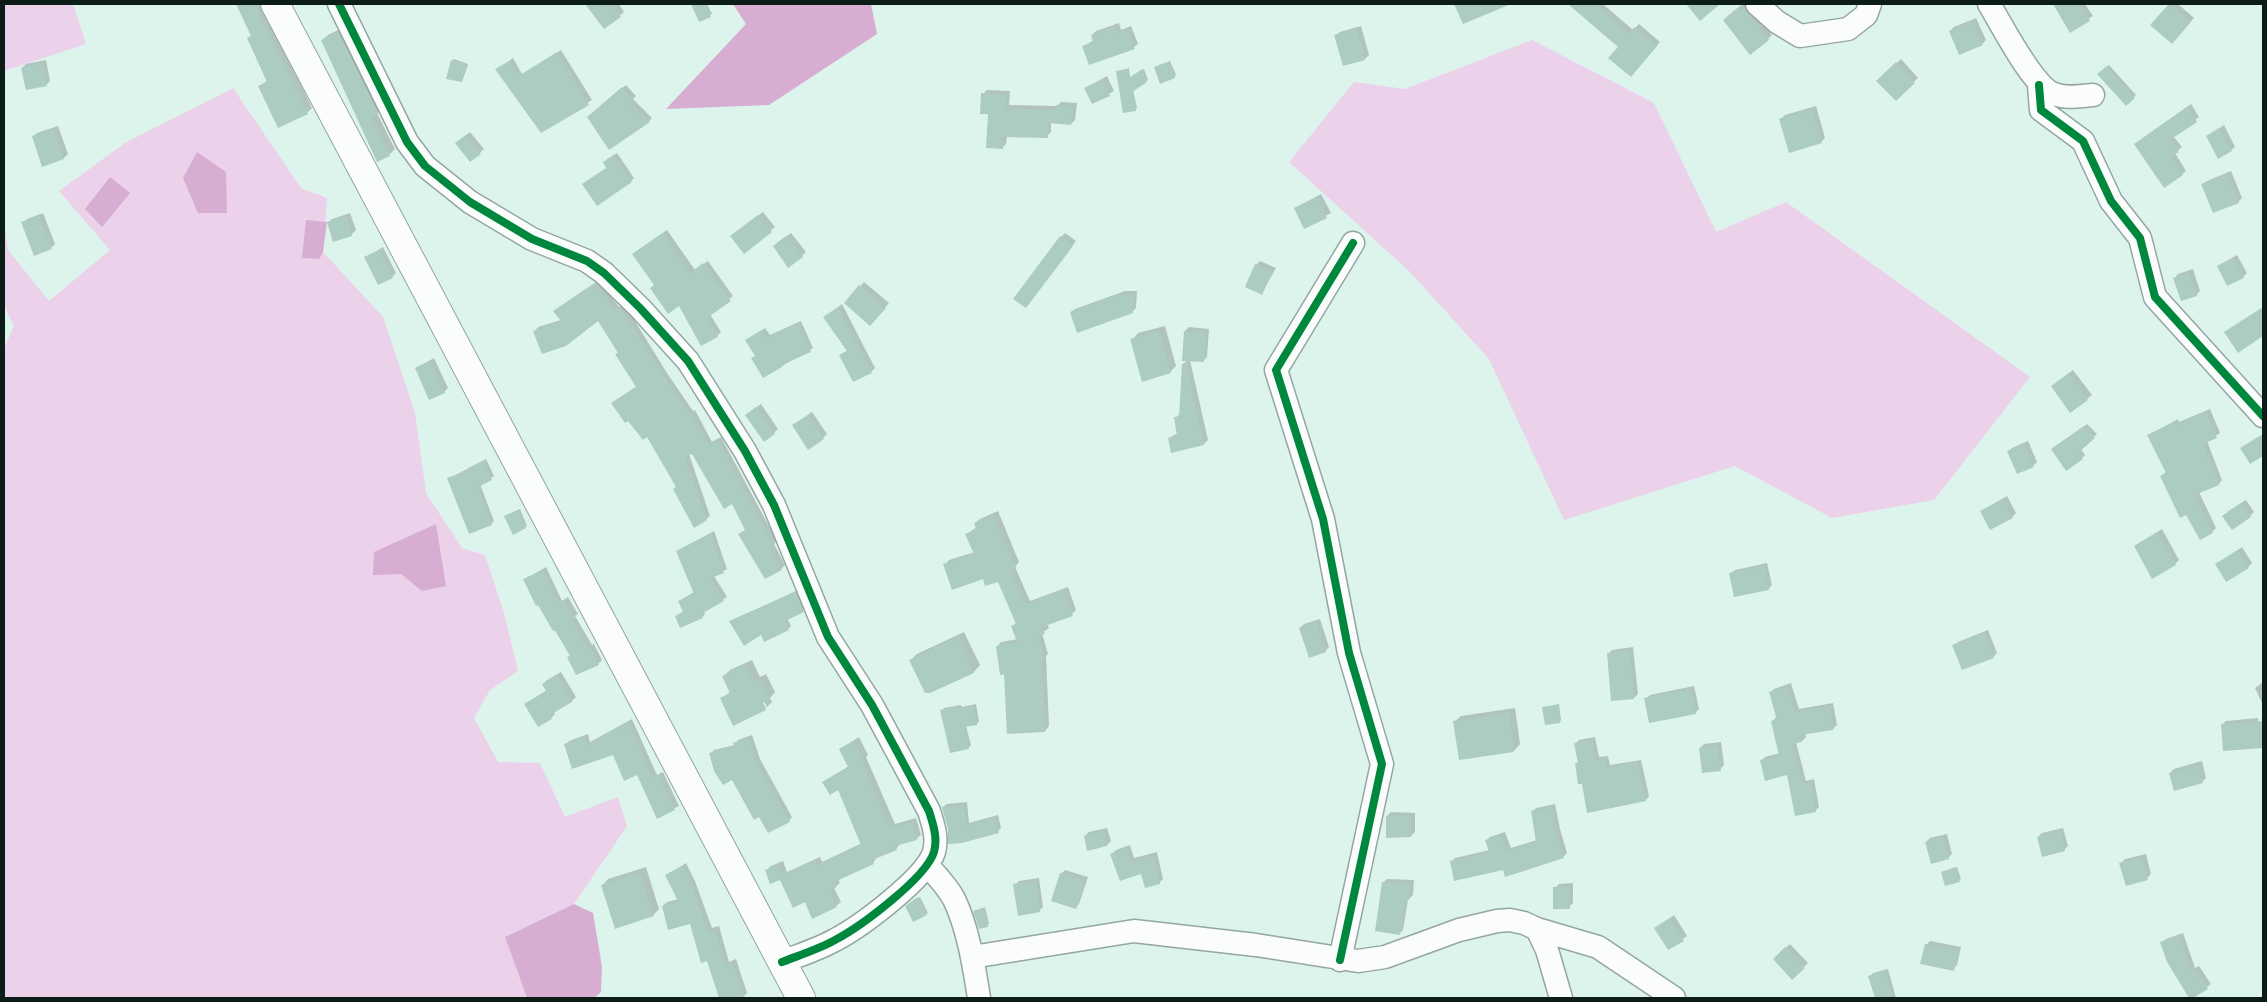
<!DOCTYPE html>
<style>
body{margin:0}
#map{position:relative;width:2267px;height:1002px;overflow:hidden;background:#ddf4ec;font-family:"DejaVu Sans",sans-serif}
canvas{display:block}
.frame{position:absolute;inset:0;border:5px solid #0c1c17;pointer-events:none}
</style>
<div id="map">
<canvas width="2267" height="1002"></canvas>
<div class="frame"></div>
</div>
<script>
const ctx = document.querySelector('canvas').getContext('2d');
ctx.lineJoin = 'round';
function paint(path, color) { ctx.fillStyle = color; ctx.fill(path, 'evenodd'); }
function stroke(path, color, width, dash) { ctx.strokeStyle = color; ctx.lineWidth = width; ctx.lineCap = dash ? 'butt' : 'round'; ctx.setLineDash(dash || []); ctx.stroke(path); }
paint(new Path2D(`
 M4,4H73L86,44L4,71Z
 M1532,40L1654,103L1716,232L1786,202L2030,377L1934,500L1832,518L1735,466L1564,520L1489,359L1409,271L1289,162L1354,82L1405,89Z
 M233,88L301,188L327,198L323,252L383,317L415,413L426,493L462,548L485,555L504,613L518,671L490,690L474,718L498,762L540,763L565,817L618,797L627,826L574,904L505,937L527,998H4V348L14,326L4,306V223L8,250L49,301L110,250L59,191L125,143Z`), '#ebd1ea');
paint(new Path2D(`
 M733,4H871L877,34L769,105L666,109L746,24Z
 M197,152L226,172L227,213H198L183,178Z
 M110,177L130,193L102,227L85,209Z
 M306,220L327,222L323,252L319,259L302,258Z
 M436,524L446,586L422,591L401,574L373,575L374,552Z
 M574,904L593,913L602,967L601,992L594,998H527L505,937Z`), '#d7add2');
paint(new Path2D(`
 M237,4H262L312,108L307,113L260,86L268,80L248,38L252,35Z
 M587,4H619L624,12L604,28Z
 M692,4H707L712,14L700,20Z
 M1455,4H1508L1463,23Z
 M1580,4H1603L1633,30L1639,24L1660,42L1635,71L1619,47L1576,9Z
 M1744,4H1747L1772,35L1768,39L1728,16Z
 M2054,4H2085L2093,16L2070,31Z
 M2171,4H2178L2194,18L2175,38L2152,25Z
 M1976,18L1986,40L1982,44L1950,31L1954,27Z
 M1119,23L1121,30L1131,26L1138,44L1134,47L1084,46L1094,40L1092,35L1096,31Z
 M1361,26L1369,55L1365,59L1336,36L1340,32Z
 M344,27L383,108L377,113L395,149L389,155L322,40L328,35Z
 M561,50L592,100L541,132L497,70L513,58L522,74Z
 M454,59L468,64L462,80L452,61Z
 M1901,59L1918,78L1896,99L1878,81Z
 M46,60L50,81L46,85L22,68L26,64Z
 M1170,61L1176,75L1174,77L1157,66Z
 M2109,65L2136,95L2126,104L2099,74Z
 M1129,68L1130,77L1144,69L1148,80L1133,90L1137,108L1135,110L1117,72Z
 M1107,76L1114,91L1093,103L1086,88Z
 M626,85L636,96L633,99L652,118L649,121L592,114Z
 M987,90L1010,91L1009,105L1057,106L1061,102L1077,103L1075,120L1071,124L1051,122V132L1047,136H1007L1006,144L1002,148L983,94Z
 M2191,104L2199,117L2173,136L2182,147L2175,153L2186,171L2182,174L2139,141Z
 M1816,106L1825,138L1821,142L1781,119L1785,115Z
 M2224,125L2235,147L2231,150L2207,136Z
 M58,126L68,154L64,158L43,165L33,137L37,133Z
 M470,132L484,149L470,161L461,139Z
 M617,153L634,178L631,181L608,167L607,159Z
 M2231,171L2242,198L2238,202L2203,185L2207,181Z
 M1321,194L1331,213L1304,227L1295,208Z
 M763,212L775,227L744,252L736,232Z
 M43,213L55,244L51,248L23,223L27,219Z
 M350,213L356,230L352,234L334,240L328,223L332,219Z
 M667,230L695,270L708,261L733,296L710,314L721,332L717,336L655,284L638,250Z
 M791,233L806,252L802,256L778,242Z
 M1065,233L1076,241L1026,307L1061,237Z
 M383,247L396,273L392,277L365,258Z
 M2237,255L2247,273L2243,277L2218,266Z
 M1260,261L1276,268L1262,293L1256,265Z
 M2193,269L2200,291L2196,295L2175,278L2178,274Z
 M599,280L619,307L625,305L667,373L693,411L695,410L712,442L721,437L777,541L774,544L785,565L781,569L740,534L746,529L732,502L693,452L689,454L710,516L706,519L677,487L648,435L616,400L637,386L620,352L598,319L535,331L538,327L561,320L558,308Z
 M864,282L889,303L874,320L845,303Z
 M1125,291H1137L1136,308L1132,312H1071L1075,309Z
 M842,304L875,368L871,372L841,355L848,350L829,314Z
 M801,321L813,348L763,377L756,355L747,340L765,328L770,335Z
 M1165,326L1176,366L1170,372L1132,340L1138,333Z
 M1189,327L1209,329L1207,357L1203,361L1190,360L1208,440L1204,444L1169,438L1178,433L1175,418L1180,414L1183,364L1188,360L1185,331Z
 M434,358L448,388L444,392L416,368Z
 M2073,370L2092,395L2071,411L2052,386Z
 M761,404L778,429L774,433L746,415Z
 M2210,409L2220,433L2207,441L2222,480L2219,484L2199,492L2216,528L2212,532L2186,513L2161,476L2167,471L2149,435L2178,419L2179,422Z
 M812,412L827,434L823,438L794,425Z
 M2087,424L2097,434L2081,449L2085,455L2082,458L2056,446Z
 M2028,441L2037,462L2033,466L2008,452L2012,448Z
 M486,459L494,476L480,484L494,521L491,524L448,479Z
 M2007,496L2016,513L2012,517L1981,511Z
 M2246,500L2254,512L2250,516L2227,512Z
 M520,509L527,526L513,533L507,515Z
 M998,511L1019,562L1015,567L1030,601L1068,587L1076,610L1072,614L1047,624L1049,628L1042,633L1048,654L1046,656L1049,726L1045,731L1006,673L997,647L1001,642L1018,639L1013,626L1017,622L998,580L945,565L949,560L975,552L967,534L977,527L975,523L980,519Z
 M2162,529L2179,560L2175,564L2135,546Z
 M714,531L727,569L714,576L727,597L704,611L705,614L702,617L681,626L676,616L684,611L679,601L694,592L678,551Z
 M2242,547L2252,563L2248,567L2217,564Z
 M1767,563L1772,585L1768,589L1731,574L1735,570Z
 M546,567L562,601L568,597L578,614L575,616L592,645L594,644L602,660L598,664L571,656L524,580Z
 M798,590L806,609L787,618L791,626L788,629L765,640L762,634L731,621Z
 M1320,619L1329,647L1325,651L1300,628L1304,624Z
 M1988,630L1997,653L1993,657L1954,646L1958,642Z
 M964,632L980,665L974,672L930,692L911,660L917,654Z
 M1633,647L1638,694L1634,698L1608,654L1612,650Z
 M752,660L760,677L766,674L775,692L770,698L772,702L767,707L762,697L759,698L766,708L734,724L722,699L731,691L723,677L730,670Z
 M561,672L576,697L572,701L554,711L555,714L551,718L526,704L547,690L543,684L547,680Z
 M2263,682V705L2255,688Z
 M1791,683L1799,709L1833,703L1837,725L1833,729L1805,733L1806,737L1802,741L1796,742L1806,781L1814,779L1819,807L1815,811L1788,774L1761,761L1765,757L1780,753L1773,721L1776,717L1770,693L1774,689Z
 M1694,686L1699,709L1695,713L1646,699L1650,695Z
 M976,704L979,721L977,724L966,726L971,745L968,748L942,711L944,708L961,705L962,707Z
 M1559,704L1561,720L1560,722L1544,707Z
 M1515,708L1520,744L1514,751L1454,722L1461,716Z
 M2258,718L2260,743L2222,725L2226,721Z
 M632,719L657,775L663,772L679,806L657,817L638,774L614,754L565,745L569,741L588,734L590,742Z
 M752,735L760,759L792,817L789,821L760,815L711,754L714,750L735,745L738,740Z
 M859,737L868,755L866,757L895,824L916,818L921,835L916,839L900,844L896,849L877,857L873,863L838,879L840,883L834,888L841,902L836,906L806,901L781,878L766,871L771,866L783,861L787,872L820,857L822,862L862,843L839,789L823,782L849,766L840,749Z
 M1595,737L1599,757L1608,756L1610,765L1641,760L1649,796L1646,800L1583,782L1576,764L1579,761L1576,743L1579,740Z
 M1721,742L1724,765L1720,769L1700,748L1704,744Z
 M2202,761L2206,778L2202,782L2170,773L2174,769Z
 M967,802L969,823L998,815L1001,828L998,831L949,829L943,807L947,804Z
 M1555,804L1560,829L1567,853L1563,857L1504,869L1451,862L1455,858L1490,850L1487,841L1490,837L1505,832L1511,848L1537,840L1532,812L1536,808Z
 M1391,812L1415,813V832L1411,836L1387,816Z
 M1107,828L1111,841L1107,845L1085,836L1089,832Z
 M2063,828L2068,846L2064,850L2038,837L2042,833Z
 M1947,834L1952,854L1948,858L1926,842L1930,838Z
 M1130,845L1134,858L1157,852L1163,879L1159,883L1112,854L1116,850Z
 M2146,854L2151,874L2147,878L2121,863L2125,859Z
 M686,863L695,881L712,928L719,926L729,962L736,959L747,993L743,997L720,998L708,959L691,923L663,906L667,902L679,899L667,875Z
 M646,867L659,909L653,915L602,886L608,879Z
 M1957,867L1961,879L1959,880L1942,872Z
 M1065,870L1088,877L1079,904L1075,908L1061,874Z
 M1039,878L1043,907L1039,911L1015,885L1019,881Z
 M1387,879L1414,880L1413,895L1408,900L1403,930L1399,934L1383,883Z
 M1573,883V903L1569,907L1555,888L1559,884Z
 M920,897L928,913L926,914L908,904Z
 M985,907L989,924L987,925L974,911Z
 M1674,915L1687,936L1669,949L1656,928Z
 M2183,933L2195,968L2199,966L2211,984L2191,998L2168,962L2162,943L2166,939Z
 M1930,941L1961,947L1957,965L1953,969L1926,945Z
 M1790,944L1808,963L1792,978L1774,959Z
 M1888,969L1896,998H1876L1870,977L1873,973Z`), '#0003');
paint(new Path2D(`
 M236,4H255L308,114L278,128L258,86L267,82L247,38L251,36Z
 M585,4H612L621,17L604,29Z
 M691,4H705L711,17L699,22Z
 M1454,4H1511L1463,24Z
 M1568,4H1595L1629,34L1634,27L1657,46L1631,77L1608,58L1618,47Z
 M1686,4H1720L1700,21Z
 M2053,4H2079L2090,21L2070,33Z
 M2169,4L2191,22L2172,44L2150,25Z
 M1741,5L1769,40L1750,55L1723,20Z
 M1972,21L1983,45L1959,55L1949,31Z
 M1115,26L1117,33L1127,29L1135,49L1089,65L1082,46L1093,42L1091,35Z
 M1357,29L1365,60L1343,66L1334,35Z
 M338,32L378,114L371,117L390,156L377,162L321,40Z
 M557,52L589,105L541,133L495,69L509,61L519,76Z
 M451,60L468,65L462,82L446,79Z
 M1169,62L1175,78L1160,84L1154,67Z
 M1896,62L1915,83L1896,101L1876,81Z
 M42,63L47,86L26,90L21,68Z
 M2107,66L2135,98L2126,106L2097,74Z
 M1127,69L1129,78L1142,69L1147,82L1132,92L1136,111L1123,113L1116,71Z
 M1103,79L1110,96L1092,104L1084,88Z
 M622,87L633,101L630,103L650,122L609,150L587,117Z
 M981,93L1007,95L1006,109L1056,110V105L1073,106L1071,125L1048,123V138L1003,137V149L986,148L988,114H980Z
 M2187,107L2197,122L2170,140L2179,152L2171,157L2183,175L2164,188L2134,144Z
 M1812,109L1822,143L1789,153L1779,119Z
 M2219,128L2232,151L2218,159L2206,136Z
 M54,129L64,159L42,167L32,136Z
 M466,135L481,154L470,162L455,143Z
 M614,155L632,182L597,206L582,184L606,168L603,162Z
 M2227,174L2239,203L2213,213L2201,184Z
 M1317,197L1327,218L1304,229L1294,208Z
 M758,215L772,232L744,254L730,236Z
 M39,216L52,249L34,256L21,222Z
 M346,216L352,236L333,242L327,222Z
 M663,233L690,273L703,263L731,301L707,318L718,337L701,346L679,306L668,314L650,288L654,285L632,254Z
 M786,236L803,257L788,268L773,246Z
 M1060,236L1073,246L1026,308L1013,299Z
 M379,250L393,278L378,285L364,257Z
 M2233,258L2244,278L2227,286L2217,266Z
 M1255,264L1272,272L1262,295L1245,287Z
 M2189,272L2197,296L2181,301L2173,278Z
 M595,283L615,310L621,308L664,376L689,414L691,413L708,444L717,439L774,546L770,548L782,570L765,579L738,534L745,530L732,504L724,509L692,454L685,457L707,520L694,528L673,489L676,487L647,437L643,440L628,421L625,423L611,403L636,387L615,354L618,353L598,321L566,346L542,354L533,331L561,321L553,311Z
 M859,285L886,308L870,326L844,303Z
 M1120,294H1133V313L1077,333L1070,312Z
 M838,307L872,373L853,382L839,355L847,351L823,317Z
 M2263,307V336L2238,353L2224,332Z
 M798,324L811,352L781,365L782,367L763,378L751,358L755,356L745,340L762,330L766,338Z
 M1159,331L1171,373L1142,382L1130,339Z
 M1184,331L1206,332L1204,362L1182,361Z
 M430,361L445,393L429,400L415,368Z
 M1186,363L1204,445L1171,453L1168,438L1177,436L1174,417H1179L1182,364Z
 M2069,373L2088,400L2070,413L2051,386Z
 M756,407L775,434L764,442L745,415Z
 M2206,412L2217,438L2203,444L2219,485L2195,495L2213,533L2200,540L2186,515L2180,518L2160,476L2166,473L2147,435L2174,422L2175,425Z
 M808,415L824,439L808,450L792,425Z
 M2084,426L2095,438L2078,453L2083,459L2066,471L2051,449Z
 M2263,434V456L2250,464L2240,448Z
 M2024,444L2034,467L2017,474L2007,451Z
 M483,461L492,480L478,487L492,525L469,534L447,478L469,470L468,468Z
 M2003,499L2013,518L1990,530L1980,511Z
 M2241,503L2251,517L2232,530L2222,516Z
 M518,510L526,528L513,535L504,516Z
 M993,515L1016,568L1010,570L1025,604L1063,590L1073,616L1042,627L1045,634L1038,636L1044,660H1042L1045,732L1007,734L1004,674L1000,675L996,646L1017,642L1011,626L1016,624L998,582L985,586L983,579L952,590L943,564L974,554L965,534L976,529L974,523Z
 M2157,532L2176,565L2152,579L2134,546Z
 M711,533L724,573L711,578L724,601L701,614L703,618L680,628L675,616L683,612L678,601L694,594L676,551Z
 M2238,550L2249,568L2226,582L2215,564Z
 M1764,566L1769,590L1734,597L1729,573Z
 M543,570L559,603L565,600L575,619L572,620L588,648L590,646L599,665L576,675L567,657L570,656L555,630L553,631L538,605L536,606L523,579Z
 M795,592L804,612L785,621L789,630L764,642L761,635L744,646L729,621Z
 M1316,622L1326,652L1309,658L1299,628Z
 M1984,633L1994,658L1962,670L1952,645Z
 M958,637L974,673L930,693H925L909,660Z
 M1630,651L1634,699L1611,701L1607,653Z
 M745,665L753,682L760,679L770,700L763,703L766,710L733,726L720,698L730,693L722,676Z
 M557,675L572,702L550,715L552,719L538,727L524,704L546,691L542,684Z
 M1787,687L1795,712L1830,706L1833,730L1801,735L1802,742L1792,744L1802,784L1810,782L1816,812L1795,816L1787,775L1765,781L1760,760L1779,756L1771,721L1777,719L1769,692Z
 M1691,689L1696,714L1649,723L1644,698Z
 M1558,705L1560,723L1545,725L1542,707Z
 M959,706V709L973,706L977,725L964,727L969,749L950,753L940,710Z
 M1509,713L1514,752L1459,760L1453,721Z
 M2263,721V748L2223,751L2221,724Z
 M628,722L653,778L659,775L675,810L657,819L637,775L624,781L613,755L572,769L564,744L584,737L587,745Z
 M748,738L757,763L790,822L768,833L759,817L754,820L732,780L723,785L714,771L709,753L734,746L733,743Z
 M1592,740L1595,760L1605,759L1607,768L1637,762L1646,801L1587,813L1582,784H1578L1575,763H1578L1574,743Z
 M854,741L864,761L862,762L890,828L912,822L917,840L895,846L897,850L872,860L874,864L834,882L836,888L830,891L837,907L812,919L805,902L793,908L780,880L770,884L765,870L778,865L782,875L815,860L817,865L861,845L838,790L830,795L822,782L848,767L839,749Z
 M1717,745L1721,771L1702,773L1699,748Z
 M2198,765L2203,783L2174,791L2169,773Z
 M964,805L966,825L995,818L999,833L962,843L948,844V829L942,807Z
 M1552,807L1556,834L1564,858L1505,877L1503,870L1454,881L1450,861L1489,852L1485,840L1501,835L1507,851L1536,842L1531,811Z
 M1386,816H1411V837L1386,838Z
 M1104,831L1107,846L1087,851L1084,836Z
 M2060,831L2065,851L2042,857L2037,837Z
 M1943,837L1949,859L1931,864L1925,842Z
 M1126,848L1131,861L1153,856L1160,884L1145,888L1141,874L1120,881L1110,854Z
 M2142,857L2148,880L2126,886L2119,863Z
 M682,866L692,885L708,932L715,930L726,965L732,962L744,998H719L707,961L701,963L690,924L668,930L662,906L678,901L665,875Z
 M1956,867L1960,882L1945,886L1941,872Z
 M640,873L654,916L615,929L601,885Z
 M1060,873L1085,881L1076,909L1051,901Z
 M1036,881L1040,912L1018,916L1013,884Z
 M1382,882L1410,884L1409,900H1406L1400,935L1375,931Z
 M1553,887H1569L1570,909H1553Z
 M918,897L927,915L913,922L905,906Z
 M984,908L988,927L979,929L973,911Z
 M1670,918L1684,941L1668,950L1654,928Z
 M2179,936L2191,971L2195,969L2208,989L2193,998H2189L2167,962L2160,942Z
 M1925,944L1958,951L1954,971L1920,964Z
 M1785,947L1805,968L1792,980L1773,959Z
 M1885,971L1892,998H1875L1868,976Z`), '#accbc2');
const minor = new Path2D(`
 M339,4L407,142L425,166L470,202L532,239L587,261L604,273L640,308L688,361L745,451L774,505L828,637L872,705L929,811C933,824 938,838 934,852C926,878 860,927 835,940C819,949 800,955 782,962
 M1757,4L1777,22L1800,36L1848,29L1866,15L1870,4
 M1989,4C2002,25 2033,87 2054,94C2067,99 2080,96 2093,95
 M2039,85L2041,110L2083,141L2111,201L2140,238L2155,297L2263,416
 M927,865C937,876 947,886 954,899C968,928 974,966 979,998
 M1537,929L1598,947L1674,998
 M972,957L1134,931L1256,945L1358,961L1385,957L1459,930L1497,921L1510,920L1524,923L1537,929L1547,950L1561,998
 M1340,960L1382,764L1349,653L1323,519L1276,370L1353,243`);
const highway = new Path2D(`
 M275,4L801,998`);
stroke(minor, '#95a6a1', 25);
stroke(highway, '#95a6a1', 30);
stroke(minor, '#fafdfc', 22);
stroke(highway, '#fafdfc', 28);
stroke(new Path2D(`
 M339,4L407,142L425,166L470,202L532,239L587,261L604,273L640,308L688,361L745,451L774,505L828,637L872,705L929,811C933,824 938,838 934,852C926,878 860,927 835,940C819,949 800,955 782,962
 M2039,85L2041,110L2083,141L2111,201L2140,238L2155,297L2263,416
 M1340,960L1382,764L1349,653L1323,519L1276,370L1353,243`), '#00873e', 8);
</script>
